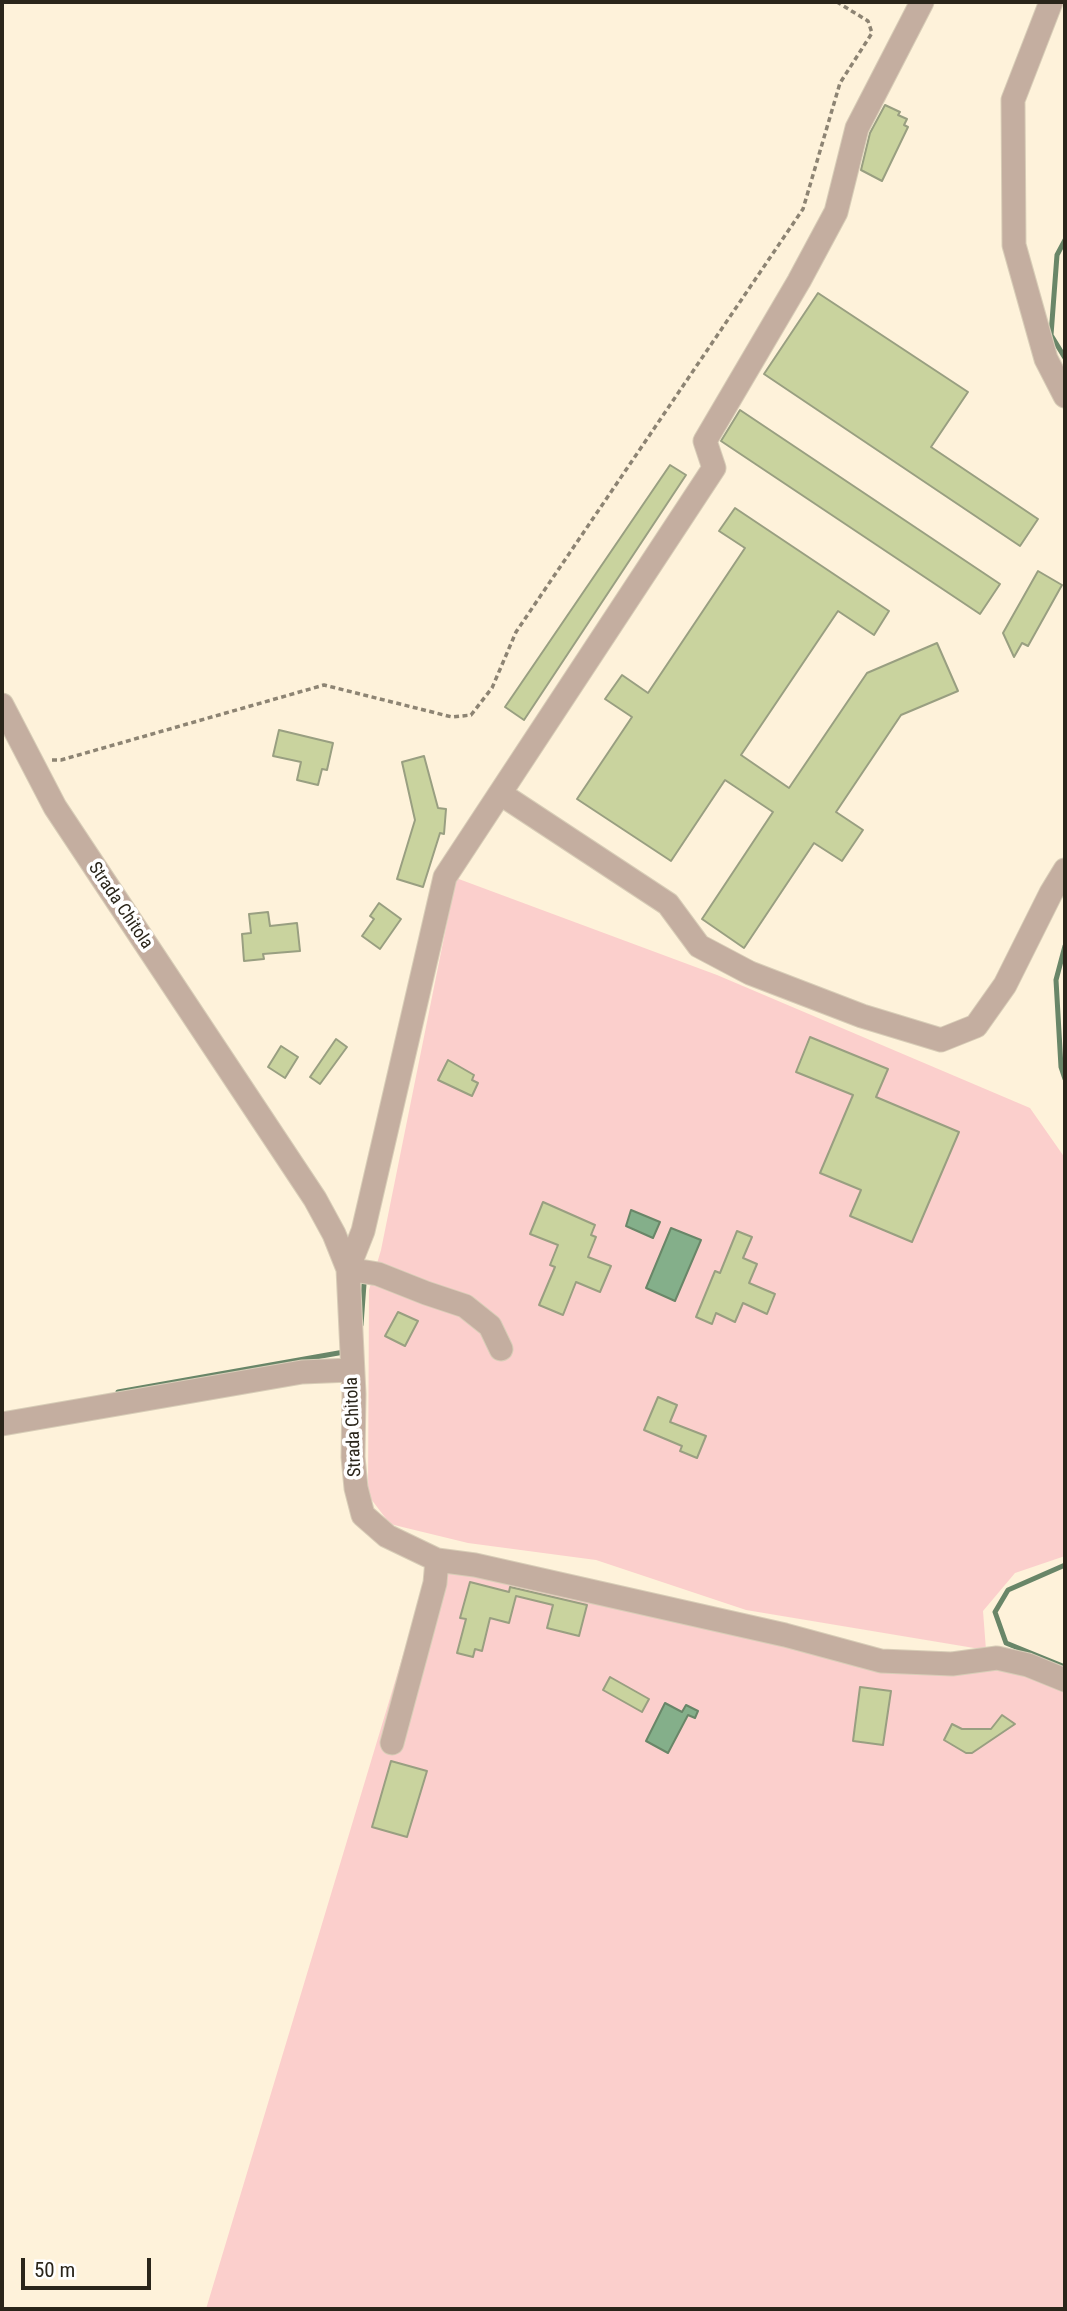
<!DOCTYPE html>
<style>
body{margin:0}
#map{position:relative;width:1067px;height:2311px;overflow:hidden;background:#fef2da;font-family:"Roboto Condensed",sans-serif}
canvas{display:block}
.frame{position:absolute;inset:0;border:4px solid #2a251a;pointer-events:none}
.scale{position:absolute;left:21px;top:2258px;width:130px;height:32px;box-sizing:border-box;border:4px solid #2a251a;border-top:0;padding-left:9px;font-size:21px;line-height:24px;white-space:nowrap;color:#2a251a;-webkit-text-stroke:5px #fff;paint-order:stroke}
</style>
<div id="map">
<canvas width="1067" height="2311"></canvas>
<div class="frame"></div>
<div class="scale">50 m</div>
</div>
<script>
const ctx = document.querySelector('canvas').getContext('2d');
ctx.lineJoin = 'round';
function paint(path, color) { ctx.fillStyle = color; ctx.fill(path, 'evenodd'); }
function stroke(path, color, width, dash) { ctx.strokeStyle = color; ctx.lineWidth = width; ctx.lineCap = dash ? 'butt' : 'round'; ctx.setLineDash(dash || []); ctx.stroke(path); }
function write(font, color, halo, rows, align = 'center') {
  ctx.font = font + ' "Roboto Condensed",sans-serif'; ctx.lineWidth = 7; ctx.setLineDash([]); ctx.textBaseline = 'middle'; ctx.strokeStyle = halo; ctx.fillStyle = color; for (const [text, x, y, turn = 0] of rows) {
    ctx.save(); ctx.translate(x, y); ctx.rotate((+turn || 0) * Math.PI / 180); ctx.textAlign = isNaN(turn) ? turn : align; if (halo) ctx.strokeText(text, 0, 0); ctx.fillText(text, 0, 0); ctx.restore();
  }
}
paint(new Path2D(`
 M456,878L717,975L1030,1108L1065,1158V1556L1015,1573L983,1611L986,1650L746,1610L596,1560L468,1543L390,1524L368,1495L369,1290L381,1250Z
 M428,1572L508,1578L687,1619L995,1668L1026,1675L1065,1690V2309H206Z`), '#fbcfcc');
const water = new Path2D(`
 M631,1210L660,1222L653,1238L626,1226Z
 M671,1228L701,1240L675,1301L646,1288Z
 M665,1703L682,1712L686,1705L698,1711L695,1718L688,1715L668,1753L646,1741Z`);
paint(water, '#84af8a');
stroke(water, '#698668', 2);
stroke(new Path2D(`
 M1065,240L1057,255L1051,335L1065,358
 M1065,946L1056,980L1061,1067L1065,1079
 M361,1325L364,1284
 M118,1392L344,1352
 M1065,1565L1008,1590L995,1612L1006,1643L1065,1667`), '#698668', 5);
const building = new Path2D(`
 M885,105L900,112L898,115L907,119L904,125L908,127L882,181L861,170L870,133Z
 M818,293L968,392L931,447L1038,519L1020,546L764,374Z
 M740,410L1000,584L980,614L721,441Z
 M670,465L686,475L524,720L505,707Z
 M735,508L889,611L874,635L838,611L741,755L789,788L867,673L937,643L958,691L901,715L836,812L863,830L842,861L814,843L744,948L702,919L773,812L725,780L671,861L577,799L632,717L605,699L622,675L648,693L745,548L719,531Z
 M1038,571L1062,585L1028,646L1022,643L1014,657L1003,633Z
 M279,730L333,743L327,770L322,769L318,785L297,780L301,762L273,756Z
 M424,756L438,808L446,809L444,834L440,833L423,887L397,879L415,820L402,762Z
 M379,903L401,919L380,949L362,936L374,919L370,916Z
 M268,912L270,926L297,923L300,951L263,954L264,959L244,961L242,934L251,933L249,914Z
 M810,1037L888,1069L876,1097L959,1132L912,1242L850,1216L861,1190L820,1173L853,1095L796,1072Z
 M336,1039L347,1047L320,1084L310,1077Z
 M281,1046L298,1057L285,1078L268,1067Z
 M448,1060L474,1075L472,1080L478,1083L472,1096L438,1080Z
 M543,1202L595,1225L591,1235L596,1237L588,1257L611,1266L600,1292L576,1282L563,1315L539,1305L555,1267L550,1265L558,1245L530,1234Z
 M737,1231L752,1237L743,1258L757,1264L749,1283L775,1294L767,1314L743,1303L735,1322L716,1313L712,1324L696,1317L715,1271L720,1273Z
 M398,1312L418,1321L405,1346L385,1336Z
 M658,1397L677,1405L670,1422L706,1436L697,1458L680,1451L682,1446L644,1430Z
 M470,1582L509,1592L510,1587L587,1605L579,1636L547,1628L553,1605L516,1596L509,1623L490,1618L482,1651L475,1649L473,1657L457,1653L466,1619L460,1618Z
 M610,1677L649,1699L642,1712L603,1690Z
 M860,1687L891,1691L883,1745L853,1741Z
 M1002,1715L1015,1724L972,1753H966L944,1740L952,1724L962,1729H991Z
 M391,1761L427,1771L407,1837L372,1827Z`);
paint(building, '#c9d39e');
stroke(building, '#999f81', 2);
const minor = new Path2D(`
 M1051,2L1013,100L1014,245L1046,359L1065,396
 M2,705L55,807L315,1199L334,1234L348,1269L354,1394L353,1457L356,1488L363,1515L387,1536L437,1560L475,1565L785,1635L881,1661L952,1664L997,1658L1028,1665L1065,1680
 M501,794L668,904L699,946L750,973L862,1016L941,1040L976,1026L1005,985L1051,893L1065,870
 M348,1269L363,1231L445,877L714,468L705,441L799,281L836,212L857,128L922,2
 M348,1269L378,1274L426,1293L465,1306L490,1326L501,1349
 M2,1424L302,1372L351,1370
 M392,1743L435,1583L437,1560`);
stroke(minor, '#d8cdb7', 25);
stroke(new Path2D(`
 M52,760H61L324,685L452,717L471,715L492,688L516,632L803,209L840,83L872,33L868,21L837,2`), '#8d8473', 3.5, [5, 3.5]);
stroke(minor, '#c4aea0', 23);
write('18px', '#2a251a', '#fff', [
 ["Strada Chitola",120,906,56],
 ["Strada Chitola",354,1427,-92]
]);
</script>
